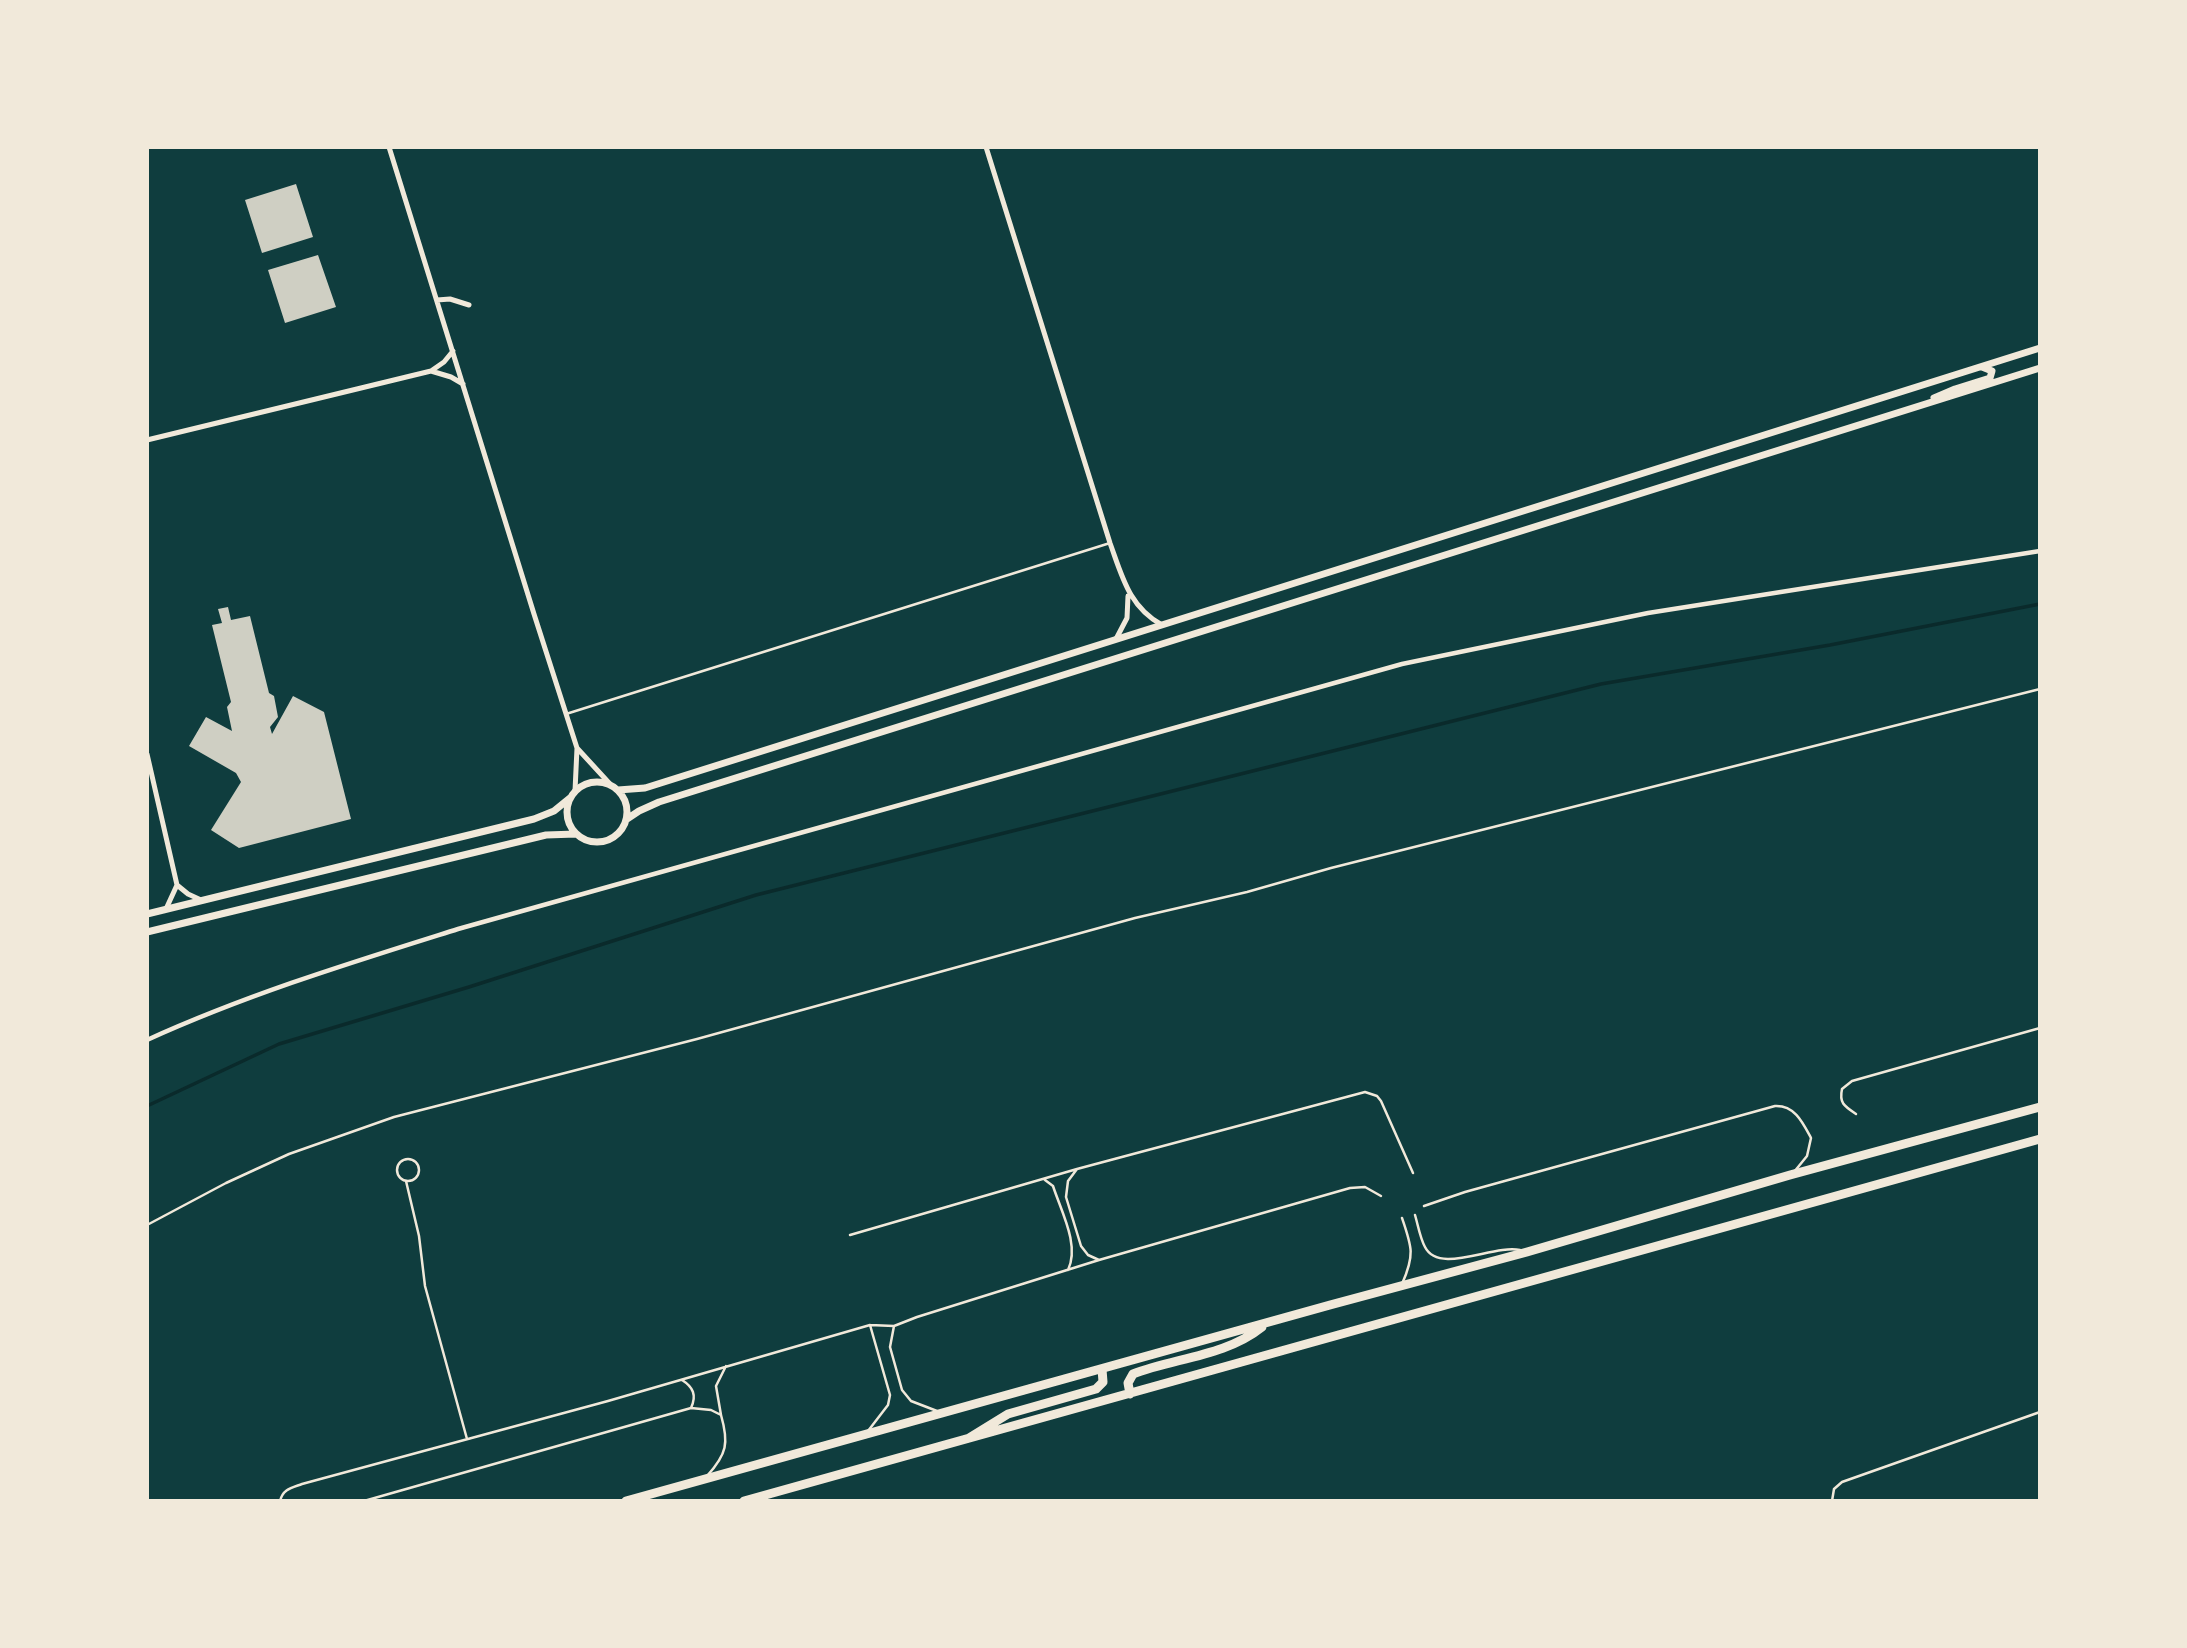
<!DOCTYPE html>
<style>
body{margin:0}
#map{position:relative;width:2187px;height:1648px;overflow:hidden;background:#0f3d3e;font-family:"Titillium Web",sans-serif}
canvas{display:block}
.frame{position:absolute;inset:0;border:149px solid #f1e9da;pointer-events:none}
</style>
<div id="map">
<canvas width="2187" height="1648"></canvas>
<div class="frame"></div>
</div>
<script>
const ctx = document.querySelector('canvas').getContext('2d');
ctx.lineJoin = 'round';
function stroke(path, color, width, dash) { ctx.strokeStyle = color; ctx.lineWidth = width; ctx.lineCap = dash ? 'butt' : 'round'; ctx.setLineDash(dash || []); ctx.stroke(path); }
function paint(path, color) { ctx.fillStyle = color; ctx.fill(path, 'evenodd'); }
stroke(new Path2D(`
 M147,1106L279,1044L469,987L756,895L1601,684L1830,645L2040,604`), '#0a2a2b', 3.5);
paint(new Path2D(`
 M296,184L313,237L262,253L245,200Z
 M318,255L336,307L285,323L268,270Z
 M228,607L231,620L250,616L269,693L274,696L278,717L270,727L272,734L293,696L324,712L351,819L239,848L211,830L241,782L236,773L189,746L206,717L232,731L227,707L231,702L212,625L222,623L218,609Z`), '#cfcfc3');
stroke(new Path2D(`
 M566,714L1110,543
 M1856,1114C1844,1106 1839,1103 1842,1089L1852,1081L2040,1028
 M397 1170a11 11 0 1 1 22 0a11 11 0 1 1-22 0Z
 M1077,1169L1068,1181L1066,1197L1081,1246L1088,1255L1099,1260L1350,1188L1365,1187L1381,1196
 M1045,1180L1053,1186C1061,1211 1080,1245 1068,1270
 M406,1181L419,1236L425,1286L467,1439
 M1424,1206L1465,1192L1775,1106C1795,1105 1803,1123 1811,1138L1807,1156L1794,1172
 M1415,1215C1418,1225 1420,1238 1425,1247C1439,1275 1494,1244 1520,1250
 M147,1225L226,1183L289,1154L394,1117L697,1039L1135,918L1247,892L1331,868L2040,689
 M850,1235L1077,1169L1365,1092L1377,1096L1381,1101L1413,1173
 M1402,1284C1415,1255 1412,1247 1402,1218
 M894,1326L890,1347L902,1390L911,1401L937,1411
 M691,1408L711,1410L721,1415C729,1443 727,1454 707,1476
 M721,1415L716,1386L726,1366
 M868,1431L888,1405L890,1395L870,1325
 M253,1501H263
 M280,1501C283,1489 291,1488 302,1484L608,1401L870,1325L894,1326L917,1317L1099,1260
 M364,1501L691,1408C697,1395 693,1387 682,1380
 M1832,1501L1834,1489L1842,1482L2040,1412`), '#f1e9da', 2.5);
stroke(new Path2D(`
 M147,1040C248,994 353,962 458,929L1402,664L1648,613L2040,551`), '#f1e9da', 4.5);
stroke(new Path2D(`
 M389,147L534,614L577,748L575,791
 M986,147L1110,543C1122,576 1129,607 1162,625
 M437,300L450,299L469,305
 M431,371L451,377L463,384
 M147,440L431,371L444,362L453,351
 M1116,639L1127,618L1128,596
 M577,748L610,784
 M147,754L177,885L166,909
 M177,885L188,894L201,900`), '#f1e9da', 5);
stroke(new Path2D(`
 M1934,398L1955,389L1990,378L1992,371L1982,367
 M567 812a30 30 0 1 1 60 0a30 30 0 1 1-60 0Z
 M618,790L645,788L2040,348
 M627,819L639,811L659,802L2040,368
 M147,914L534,819L554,811L570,798
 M147,932L546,835L576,834`), '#f1e9da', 7);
stroke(new Path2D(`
 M1130,1394L1128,1383L1133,1374C1175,1358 1226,1356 1262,1327
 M969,1438L1008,1414L1096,1389L1103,1382L1102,1369
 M626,1501L1330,1305L1527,1252L1790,1175L2040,1107
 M744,1501L2040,1139`), '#f1e9da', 9);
</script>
